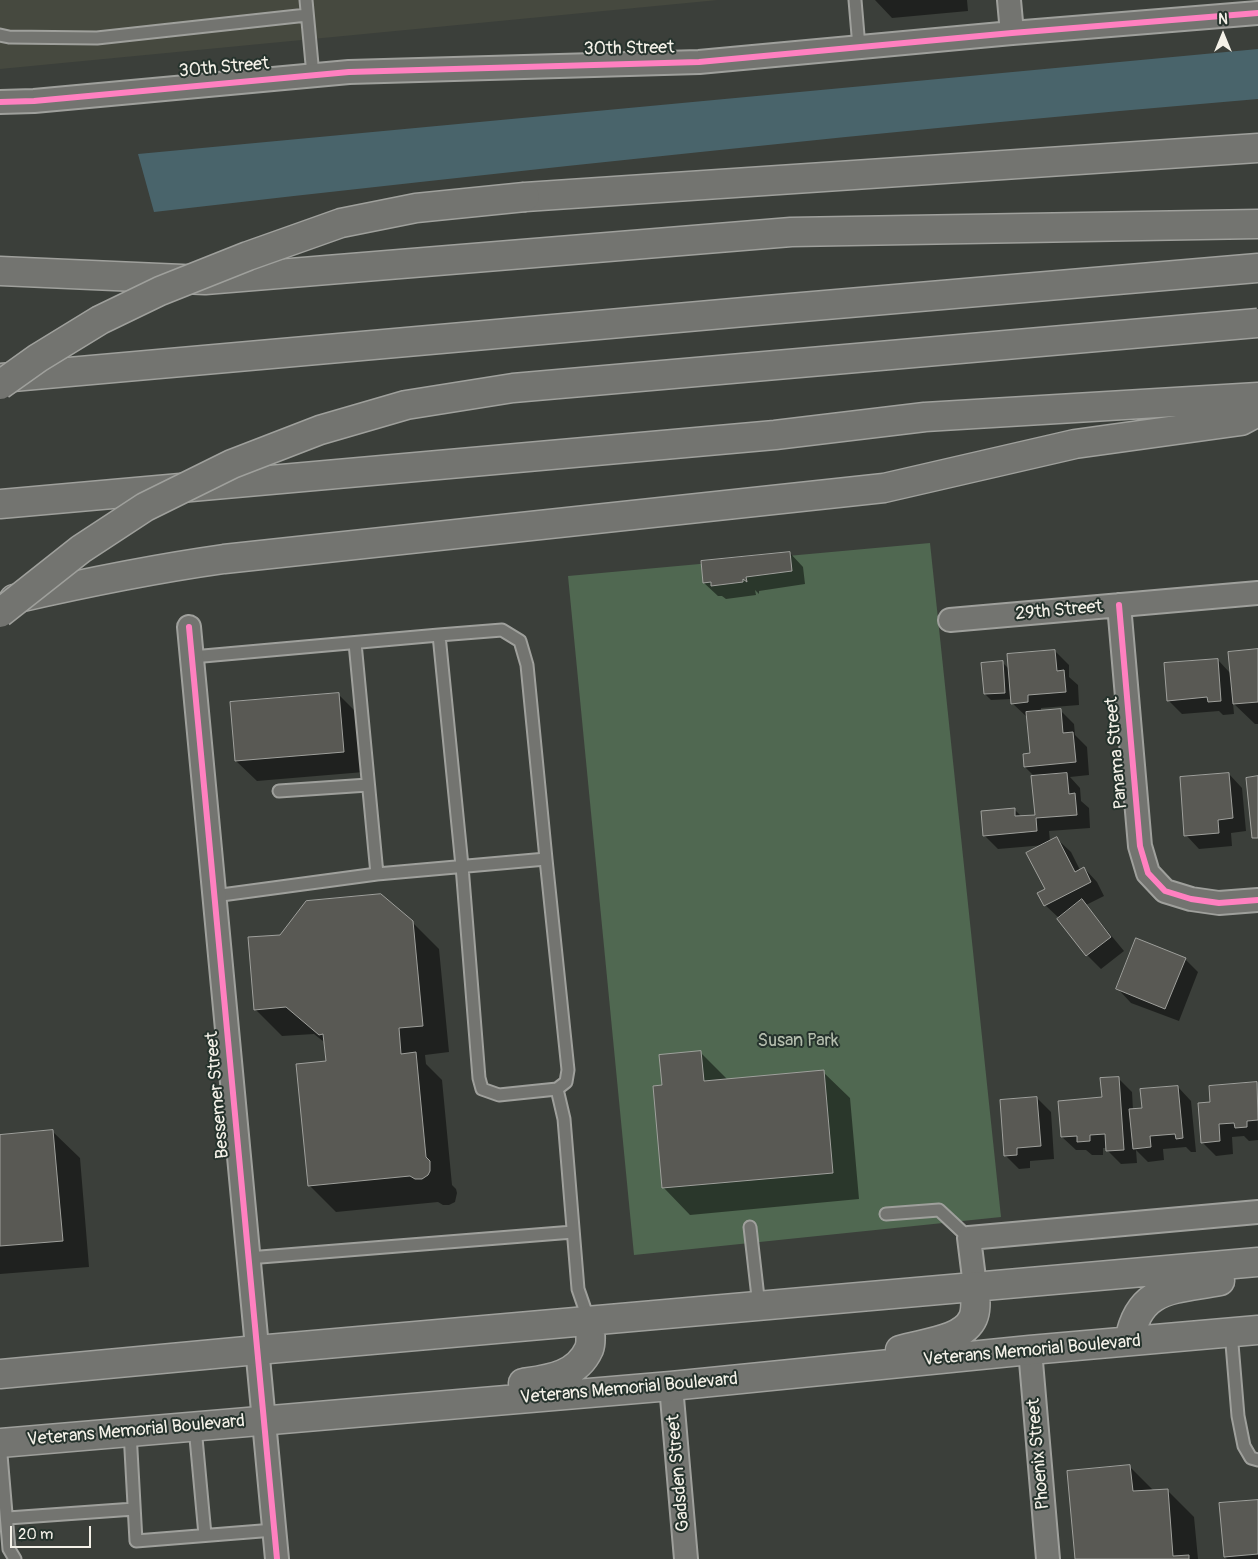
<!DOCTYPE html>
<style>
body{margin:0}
#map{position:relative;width:1258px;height:1559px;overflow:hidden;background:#3b3f3a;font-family:Pangolin,sans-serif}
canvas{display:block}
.north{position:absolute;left:1198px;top:10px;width:50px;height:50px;-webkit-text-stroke:4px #26332d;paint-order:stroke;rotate:0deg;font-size:14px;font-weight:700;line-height:20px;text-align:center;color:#f4f1e8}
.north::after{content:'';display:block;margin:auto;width:18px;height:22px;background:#f4f1e8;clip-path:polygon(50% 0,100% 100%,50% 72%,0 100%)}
.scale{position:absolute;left:10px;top:1526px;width:81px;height:22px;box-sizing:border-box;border:2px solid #f4f1e8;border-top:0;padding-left:6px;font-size:15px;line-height:18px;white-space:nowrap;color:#f4f1e8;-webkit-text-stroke:4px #26332d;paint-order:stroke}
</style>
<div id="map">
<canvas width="1258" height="1559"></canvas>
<div class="north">N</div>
<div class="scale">20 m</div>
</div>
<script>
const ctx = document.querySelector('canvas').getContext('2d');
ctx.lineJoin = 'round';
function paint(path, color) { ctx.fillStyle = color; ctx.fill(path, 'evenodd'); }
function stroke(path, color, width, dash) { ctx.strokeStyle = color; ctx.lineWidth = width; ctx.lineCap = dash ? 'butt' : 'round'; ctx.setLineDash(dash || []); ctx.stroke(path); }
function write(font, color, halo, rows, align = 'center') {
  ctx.font = font + ' Pangolin,sans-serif'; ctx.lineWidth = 4; ctx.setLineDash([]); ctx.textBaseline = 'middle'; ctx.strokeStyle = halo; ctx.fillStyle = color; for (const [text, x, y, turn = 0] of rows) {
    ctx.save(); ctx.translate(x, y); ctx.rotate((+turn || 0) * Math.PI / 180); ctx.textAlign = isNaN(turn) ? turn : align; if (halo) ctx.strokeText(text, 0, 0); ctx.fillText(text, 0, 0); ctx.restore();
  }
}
paint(new Path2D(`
 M0,0H718L0,69Z`), '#46493f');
paint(new Path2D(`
 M930,543L1001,1217L634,1255L568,576Z`), '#506851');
paint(new Path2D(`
 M1258,49V99C889,130 521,170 154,212L138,154Z`), '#49646b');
paint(new Path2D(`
 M875,0H967L968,11L892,18Z
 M790,553L803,567L805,584L759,591V594L755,590L756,595L726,599L722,596H718L704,583Z
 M1258,650V724H1255L1233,703L1234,714L1223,715L1219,711L1182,714L1168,700L1218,660L1231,674Z
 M1055,651L1069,665V677L1078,685L1079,705L1041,708V712L1060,710L1074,724L1075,735L1087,747L1089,775L1070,777L1080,788L1081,801L1089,808L1090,828L1049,831L1050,842L1057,839L1071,852L1080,870L1084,868L1097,882L1104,896L1086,905L1124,951L1101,969L1087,955L1059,918L1045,905L1046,889L1045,845L998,849L984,835L1014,809L1022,817L1036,816L1035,777L1025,767L1031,754L1027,717L1012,703V699L991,700L985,694L1002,662L1010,670Z
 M338,694L359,715L364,772L257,781L236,761Z
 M1229,774L1242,788L1246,831L1231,833L1232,846L1199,849L1186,835Z
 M412,922L439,949L449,1052L425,1055L426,1064L442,1080L452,1185L456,1189L457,1193L455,1202L449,1205H443L438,1202L336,1212L309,1185L327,1062L324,1042L314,1034L282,1036L255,1009Z
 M1185,959L1198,972L1179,1021L1131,1003L1118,989Z
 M701,1053L728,1080L823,1072L850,1098L859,1199L690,1215L664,1188L663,1086Z
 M1118,1078L1132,1092L1133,1110L1143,1109L1178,1087L1191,1101L1196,1152H1191L1186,1147L1163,1149L1164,1160L1148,1162L1136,1150L1137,1163L1121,1164L1108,1151L1107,1148H1103V1155H1092L1086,1150H1076L1062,1137L1103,1098Z
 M1257,1083L1258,1140L1249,1141L1244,1136L1232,1137L1233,1154L1216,1156L1202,1142L1212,1103Z
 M1037,1098L1051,1112L1054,1159L1030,1161V1168L1019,1169L1005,1155Z
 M53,1132L80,1158L89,1267L0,1274V1136Z
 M1130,1467L1154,1491L1167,1490L1194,1517L1198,1559H1076Z
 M1258,1501V1559H1227L1225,1557Z`), '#0007');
const building = new Path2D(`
 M790,552L792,571L746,577L747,582L743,579V582L711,586V582L703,583L701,561Z
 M1258,649V702L1233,704L1228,652Z
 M1055,650L1057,671L1064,670L1066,692L1028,695V702L1011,704L1007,654Z
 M1218,659L1221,701L1208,702L1207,697L1167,701L1164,663Z
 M1003,661L1005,693L984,694L981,663Z
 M339,693L344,752L235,761L230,702Z
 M1061,709L1063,733L1073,732L1076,762L1024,767L1023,754L1030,753L1026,712Z
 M1067,773L1069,794L1075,793L1077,815L1036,818L1037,831L983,836L981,811L1015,808V816L1035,815L1031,776Z
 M1229,773L1233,818L1218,820L1219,833L1184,836L1180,777Z
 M1258,776V838H1252L1246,778Z
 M1057,837L1075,872L1084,867L1091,882L1044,906L1037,893L1045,889L1026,853Z
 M381,894L413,921L423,1026L399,1028L401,1054L416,1052L426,1157L430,1161V1171L428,1175L422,1179H415L410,1176L308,1186L296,1064L326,1061L323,1034L319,1035L286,1007L254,1010L248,937L280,935L306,901Z
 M1082,899L1111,937L1086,956L1057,919Z
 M1136,938L1186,958L1165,1009L1116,989Z
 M701,1051L704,1081L824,1070L833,1173L662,1188L653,1086L662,1085L659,1055Z
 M1119,1077L1124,1150L1106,1151L1105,1134L1090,1135V1141L1077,1142V1136L1061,1137L1058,1101L1102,1097L1100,1078Z
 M1257,1082L1258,1120L1247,1121V1127L1235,1128L1234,1123L1219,1124L1220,1141L1201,1143L1198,1103L1210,1102L1209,1086Z
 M1178,1086L1183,1138L1176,1139L1175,1134L1150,1136L1151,1147L1133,1149L1129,1109L1142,1108L1140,1089Z
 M1037,1097L1041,1146L1017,1148V1155L1004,1156L1000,1100Z
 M53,1130L63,1241L0,1246V1135Z
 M1130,1465L1133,1491L1168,1489L1173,1556L1189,1555V1559H1075L1067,1471Z
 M1258,1500V1554L1224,1557L1219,1503Z`);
paint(building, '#595954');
stroke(building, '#9fa09c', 1);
const lane = new Path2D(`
 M306,0L313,75
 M855,0L859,47
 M0,35L9,37L97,38L307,15
 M439,635L502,630L520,641L527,665L546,859
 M355,643L377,874
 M192,657L439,635L462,866L479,1078L482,1089L499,1095L557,1089L566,1082L568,1070L546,859L377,874L214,896
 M279,791L368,785
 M557,1089L564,1119L578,1289L589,1321
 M886,1214L939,1210L969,1238
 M750,1227L759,1306
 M248,1258L573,1232
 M1231,1332L1238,1416L1244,1446L1251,1458L1258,1460
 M195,1427L205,1535
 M130,1432L136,1541L274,1530
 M0,1443L9,1549L15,1559
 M8,1518L134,1509`);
const street = new Path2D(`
 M1009,0L1012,33
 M0,102L34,101L349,72L699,62L1012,33L1258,13
 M1119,605L1140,846L1148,873L1165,891L1191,899L1219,903L1258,900
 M950,620L1258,593
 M189,627L277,1559
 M975,1286L969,1238L1258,1212
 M1030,1350L1048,1559
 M671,1386L686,1559`);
const primary = new Path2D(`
 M1129,1341C1139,1286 1173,1290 1220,1281
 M900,1350C922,1343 963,1341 973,1318C977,1309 975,1296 975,1286
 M0,1374L257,1350L1258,1262
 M523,1383C549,1379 577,1376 589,1349C592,1341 590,1329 589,1321
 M0,1443L671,1386L1030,1350L1258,1330`);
const highway = new Path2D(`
 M525,197L1258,148
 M0,271L205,280L791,232L1258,224
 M1,378L767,310L1258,268
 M0,504L775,435L925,417L1258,397
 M14,599C84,583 153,569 224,559L884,488L1075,444L1241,421L1258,412`);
stroke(lane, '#9fa09c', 15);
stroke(street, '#9fa09c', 26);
stroke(primary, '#9fa09c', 31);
stroke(highway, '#9fa09c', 31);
stroke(lane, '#737470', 11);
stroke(street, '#737470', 22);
stroke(primary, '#737470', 28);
stroke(highway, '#737470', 28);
const highwayBridge = new Path2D(`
 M0,385L38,358L100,320L160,291L248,256L341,223L416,208L525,197
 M0,613L81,549L145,507L232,464L320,430L406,405L513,388L1258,323`);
stroke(highwayBridge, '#9fa09c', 31, []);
stroke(highwayBridge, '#737470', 28);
stroke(new Path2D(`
 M0,102L34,101L349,72L699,62L1012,33L1258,13
 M1119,605L1140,846L1148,873L1165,891L1191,899L1219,903L1258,900
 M189,627L277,1559`), '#ff80c0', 6);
write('18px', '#f4f1e8', '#26332d', [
 ["30th Street",629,49,-1],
 ["30th Street",224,68,-5],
 ["29th Street",1059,611,-5],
 ["Panama Street",1117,753,-95],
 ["Bessemer Street",218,1095,-95],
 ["Veterans Memorial Boulevard",1032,1351,-5],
 ["Veterans Memorial Boulevard",629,1389,-5],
 ["Veterans Memorial Boulevard",136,1431,-5],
 ["Phoenix Street",1039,1454,-95],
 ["Gadsden Street",679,1473,-95]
]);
write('18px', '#b4bdad', '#26332d', [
 ["Susan Park",798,1041]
]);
</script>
